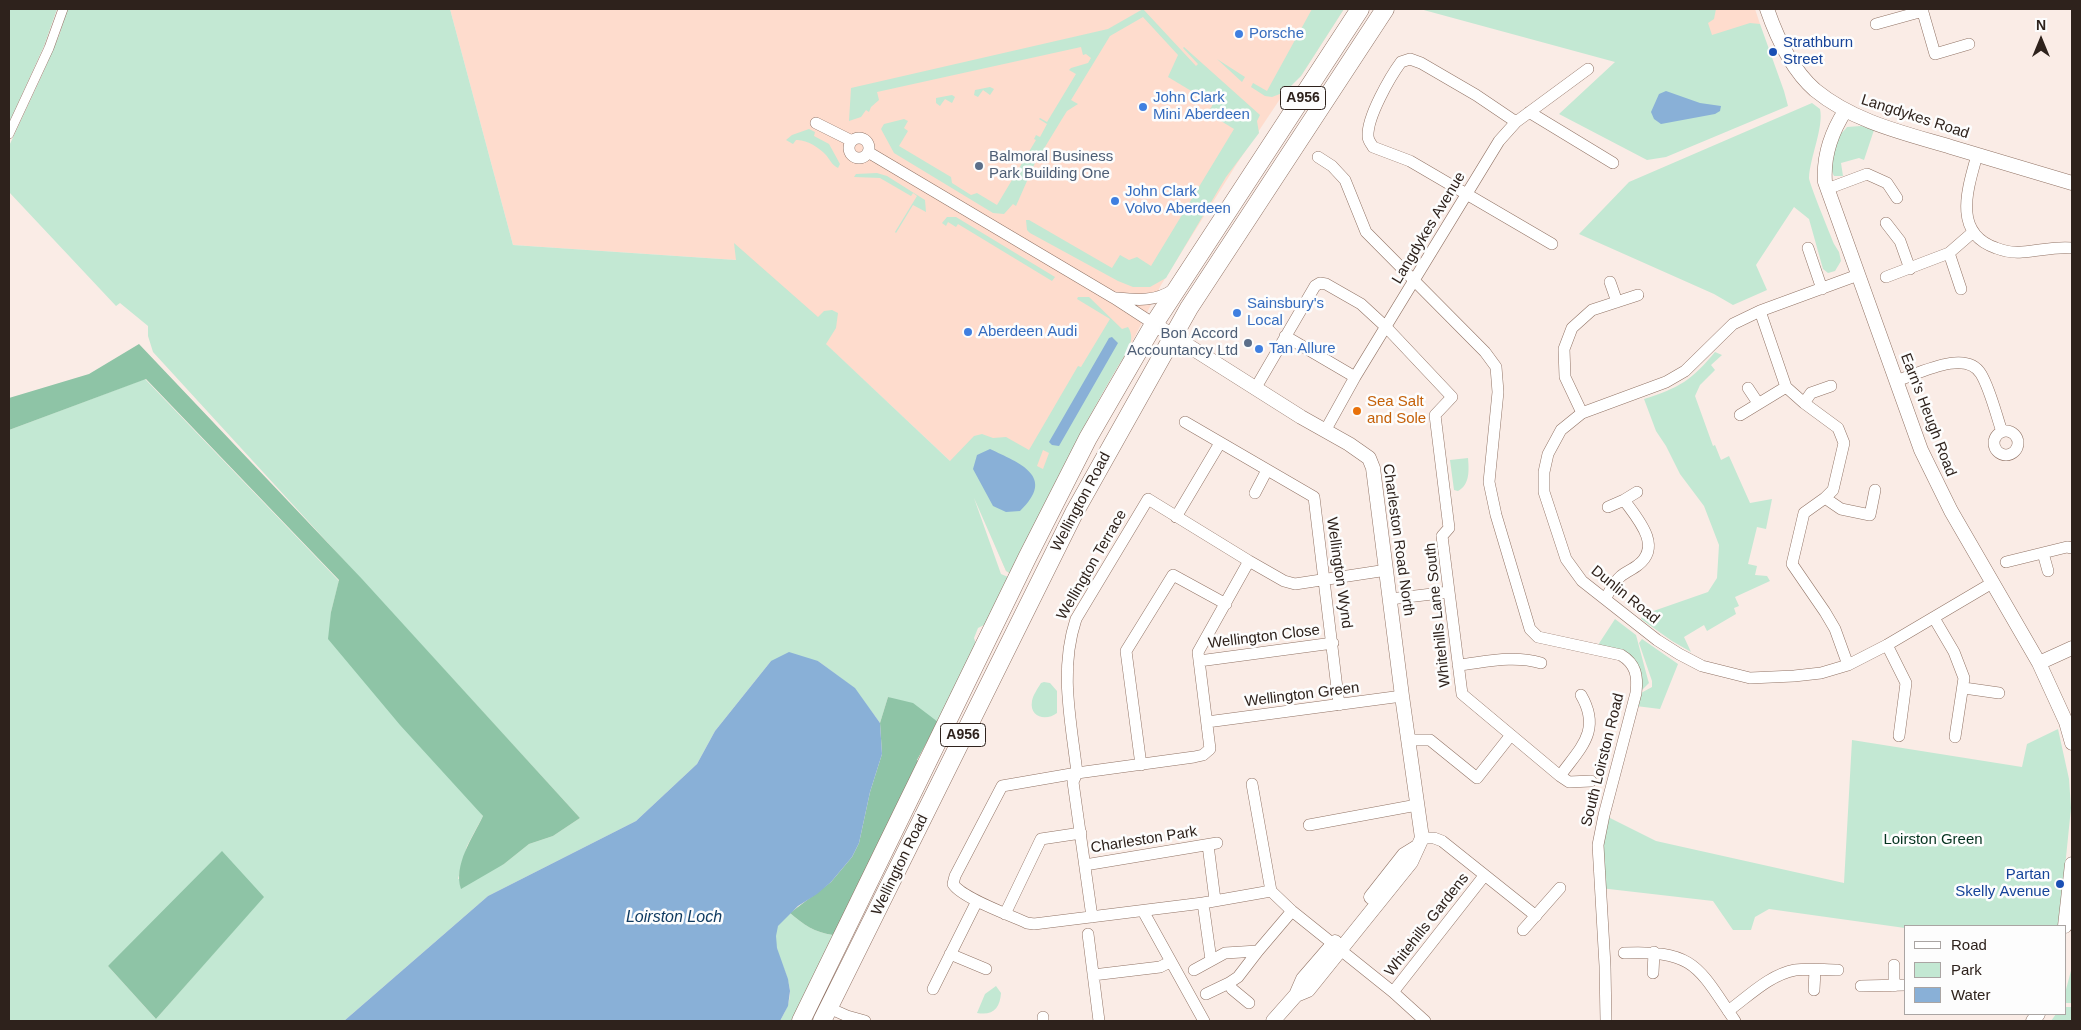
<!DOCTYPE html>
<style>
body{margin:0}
#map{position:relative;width:2081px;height:1030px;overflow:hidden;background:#faece6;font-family:Arial,sans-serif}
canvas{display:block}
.frame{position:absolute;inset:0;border:10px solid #2e221c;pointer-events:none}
.legend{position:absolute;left:1904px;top:925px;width:162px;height:90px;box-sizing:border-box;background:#fdfdfd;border:1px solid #aaa5a3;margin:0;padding:6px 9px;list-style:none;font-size:15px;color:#2e221c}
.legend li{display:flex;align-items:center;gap:10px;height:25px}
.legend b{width:25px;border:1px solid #aaa5a3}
.north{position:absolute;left:2016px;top:15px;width:50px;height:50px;-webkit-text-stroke:4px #fdfdfd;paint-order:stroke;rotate:0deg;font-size:14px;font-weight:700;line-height:20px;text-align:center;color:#2e221c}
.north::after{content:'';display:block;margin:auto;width:18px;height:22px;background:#2e221c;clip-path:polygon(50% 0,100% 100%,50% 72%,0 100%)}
</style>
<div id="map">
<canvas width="2081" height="1030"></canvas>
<div class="frame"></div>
<ul class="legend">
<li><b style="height:6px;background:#fff"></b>Road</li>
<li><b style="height:14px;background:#c3e8d3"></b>Park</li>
<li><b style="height:14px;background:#89b0d7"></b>Water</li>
</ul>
<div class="north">N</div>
</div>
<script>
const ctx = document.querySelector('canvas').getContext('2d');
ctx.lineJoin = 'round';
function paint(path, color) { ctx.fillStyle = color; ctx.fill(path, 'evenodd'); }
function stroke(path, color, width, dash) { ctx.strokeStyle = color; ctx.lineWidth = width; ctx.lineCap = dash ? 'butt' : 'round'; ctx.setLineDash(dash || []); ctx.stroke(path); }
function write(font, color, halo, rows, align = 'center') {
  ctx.font = font + ' Arial,sans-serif'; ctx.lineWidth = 5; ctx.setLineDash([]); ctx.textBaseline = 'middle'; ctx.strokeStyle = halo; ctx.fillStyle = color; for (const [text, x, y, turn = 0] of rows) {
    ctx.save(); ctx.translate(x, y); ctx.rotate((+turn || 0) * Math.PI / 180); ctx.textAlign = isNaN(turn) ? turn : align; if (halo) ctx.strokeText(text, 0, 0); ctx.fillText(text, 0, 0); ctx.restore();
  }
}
paint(new Path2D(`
 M450,9H1344L1301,76L1288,87L1236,165L1161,285L1130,346L1093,408L1058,473L1011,574L1006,571L966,476L736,260L513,245Z
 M1693,9H1755L1760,24L1704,43Z`), '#fedccd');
paint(new Path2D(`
 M9,9H57L44,46L9,123Z
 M67,9H450L513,245L736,260L734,243L818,317L824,311L832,310L838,313L836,328L826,344L950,461L974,436L982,434L993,438L1006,437L1029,450L1078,366L1081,367L1110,319L1077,299L1078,297H1089L1122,329L1128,327C1137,341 1125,355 1117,368C1078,434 1044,504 1011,574L1006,571L974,498L1001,574L1008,577L986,624L978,628L974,638L976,644L938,722L888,697L880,723L854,688L818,661H771L715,731L697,764L636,821L488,896L344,1021H9V430L145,379L339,581L331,612L483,816L467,846L458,879L504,864L529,844L553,836L580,818L153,352L148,336V326L120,303L116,306L9,192V146L42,75L60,33ZM1043,450L1049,453L1043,469L1037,466ZM263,897L156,1019L108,966Z
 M1143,9L1196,66L1198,64L1183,48L1184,47L1260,115L1257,121L1259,133L1226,177L1166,278L1150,287H1133L1118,281L1030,233L1027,230L1026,220H1029L1112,268L1120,255L1129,260L1137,257L1151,266L1234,129L1208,113L1213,104L1168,77L1178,55L1143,17L1110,36L1071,100L1078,104L1067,111L1062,119L1034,165L1016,206L1013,204L1004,214L993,213L894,153L881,129L884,124L904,119L908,121L904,128L908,131L899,146L951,177L952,183L971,195L977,193L997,205L1036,140L1034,139L1036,135L1040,137L1047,124L1039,119L1040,118L1047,122L1076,74L1069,70L1071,68L1088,63L1091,58L1086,54L1083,55L1081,47L877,92L879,100L871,107L869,112L866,110L861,117L849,121L851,88L1108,29Z
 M1312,9H1344L1301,76L1285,92L1272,97L1265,96L1251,87L1253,83L1267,91Z
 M1420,9H1716L1714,19L1708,23L1712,35L1750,23L1760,24L1784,91L1788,106L1666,157L1647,160L1559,114L1615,62Z
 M1217,59L1245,77L1242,82Z
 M990,87L994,89L990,95L983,90L978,97L974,95L975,90Z
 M952,95L955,97L952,103L945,99L940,106L936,103V98Z
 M1812,103L1820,109C1824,127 1810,157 1809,178C1809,183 1830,234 1834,244L1839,252L1841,261L1835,271L1828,273L1823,269L1809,219L1794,207L1756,265L1767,290L1733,305L1714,294L1579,234L1629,182Z
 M1861,126L1874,130L1864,160L1859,158L1841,163L1843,176H1834C1829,167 1833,145 1839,136C1841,133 1845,130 1847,127Z
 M809,129L815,132L814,136L829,144L840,164L838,168C832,165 831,161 826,155C820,148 806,139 796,140L793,144L786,140L792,135Z
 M877,173L887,176L925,200L926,212L913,205L896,233L895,232L917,196L913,193L911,196L880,178L854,177L856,174Z
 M947,217H956L1055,277L1052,281L958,224L956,227L948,222L946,226L942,223Z
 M1715,352L1722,355L1711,365L1715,370L1700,385L1695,396L1713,446L1715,445L1721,460L1729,456L1750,503L1772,499L1766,529L1757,527L1748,564L1757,566L1755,575L1767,576L1770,581L1735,597L1739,606L1734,608L1736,614L1707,631L1704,625L1684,637L1691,652L1672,641L1641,619L1642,615L1708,592L1717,578L1719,545L1704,506L1680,474L1666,446L1656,431L1644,399C1679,388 1692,380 1715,352Z
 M1468,458C1469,470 1470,485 1458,491L1454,490L1450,460Z
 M1615,619L1636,635L1648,680L1649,683L1641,691L1640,674L1598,645Z
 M1642,639L1678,664L1660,709L1636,706L1641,693L1652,687V681L1639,643Z
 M1044,682L1050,683L1057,691V713C1047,721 1029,718 1032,701C1033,695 1038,688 1041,683Z
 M2058,729L2069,779L2071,808L2059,926H1905V928L1769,909L1755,917L1751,930H1733L1713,901L1600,888L1604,815L1656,841L1844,883L1852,740L2022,767L2027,744Z
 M790,913C804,925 814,932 833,935L791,1021H780C785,1012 790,1003 790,992C790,972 766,941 779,924C782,920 787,916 790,913Z
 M2072,967V1003H2065V993Z
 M996,986L1001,993C1000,1008 993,1016 977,1013L985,994Z
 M2065,1007H2072V1021H2051L2056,1014H2065Z`), '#c3e8d3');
paint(new Path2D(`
 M139,344L362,579L580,818L553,836L529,844L504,864L461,889C453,865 473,837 483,816L400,725L328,639L331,612L339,580L146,379L9,430V398L89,374Z
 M888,697L913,703L938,722L917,760L919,762L833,935C814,932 804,925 790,913L831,882L852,857L859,843L870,792L882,754L880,723Z
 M222,851L264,897L156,1019L108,966Z`), '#8ec4a6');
paint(new Path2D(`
 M1666,91L1700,103L1721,106L1720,111L1715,114L1661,124L1654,119L1651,112L1659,94Z
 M1112,337L1118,343L1059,446L1052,445L1049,442L1109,338Z
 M990,449C1019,463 1057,476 1020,511L1006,512L993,506L973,469L977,455Z
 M789,652L818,661L855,688L880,723L882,754L870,792L859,843L852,857L831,882L817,894L798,906L778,926L776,936L777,948L788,979L790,991L788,1006L780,1021H344L488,896L636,821L697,764L715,731L771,661Z`), '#89b0d7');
const pedestrian = new Path2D(`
 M9,134L49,48L63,9`);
const minor = new Path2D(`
 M1922,9L1935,54L1969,44
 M1876,24L1923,11
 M1529,112L1613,163
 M1516,122L1476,95L1421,63L1410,59L1401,62C1390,77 1367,117 1368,136C1368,141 1371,143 1373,147L1410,161L1552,244
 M816,123L852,141
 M849 148a10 10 0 1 1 20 0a10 10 0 1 1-20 0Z
 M868,152L1114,298L1154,324
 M1977,155C1968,188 1952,233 1996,248C2004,251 2013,253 2022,252C2040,251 2055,246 2072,248
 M1318,157L1332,166L1345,180L1366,232L1485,352L1496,367L1498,392L1489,482L1496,515L1530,629L1538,637L1621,655C1636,664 1638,676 1636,693L1604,815L1598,845L1605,966L1606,1021
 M1827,189L1867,174L1887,183L1897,198
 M1886,223L1900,241L1910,269
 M1808,248L1822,289
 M1949,253L1961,289
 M1858,275L1760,311L1733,324L1685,371L1666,382L1582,413L1561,430L1548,454L1544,472V492L1566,559L1582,581L1657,640L1679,654L1702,666L1750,678L1794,676L1821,673L1848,665L1887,645L1992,583
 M1886,277L1949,253L1972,233
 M1610,282L1617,302
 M1116,298C1137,300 1156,302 1174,289
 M1760,311L1786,387L1804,403L1838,428L1844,443L1833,490L1825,498L1804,513L1792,564L1825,612L1835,629L1848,665
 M1285,336L1355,377
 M1896,381C1918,374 1966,348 1981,374C1990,389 1996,414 2002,432
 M1748,388L1758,403
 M1255,389L1315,286L1320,283L1326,284L1361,304L1387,328L1452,397L1435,415L1449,528L1442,536L1462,694L1560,776L1569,782L1591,781
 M1804,403L1811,393L1831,386
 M1582,413L1565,377L1564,349L1572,328L1592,310L1638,295
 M1740,415L1786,387
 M1185,422L1314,497L1339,705
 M1994 443a12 12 0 1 1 24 0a12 12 0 1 1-24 0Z
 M1325,431L1355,377L1499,141L1516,122L1588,69
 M1255,493L1267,470
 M1825,498L1841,509L1870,515L1875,490
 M1624,500L1637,492
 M1176,517L1220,443
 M2043,553L2048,571
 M1249,561L1198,652L1210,749L1203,755L1194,757L1077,773L1002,786L955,876L953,884C962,898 1010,915 1027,923L1034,924L1203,903L1271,891
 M2006,562L2067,547L2072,548
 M1390,599L1449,592
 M1605,599C1610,591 1614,582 1621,576C1626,572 1633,569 1638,565C1663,546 1637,518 1624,500L1608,507
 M1934,618L1954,652L1964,678L1955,737
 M1887,645L1906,683L1899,736
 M1199,661L1333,643
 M1458,665C1486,662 1513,655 1541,663
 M1964,688L1999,693
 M1207,722L1402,696
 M1409,740H1430L1477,778L1511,735
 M1141,765L1126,651L1173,575L1226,604
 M1560,776C1580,748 1602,731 1581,695
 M1252,784L1271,891L1292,911L1393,992L1425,1021
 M1309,825L1417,805
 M1422,838H1434L1442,841L1536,916
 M1208,845L1215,900
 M1085,865L1217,843
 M1203,903L1211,960
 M1143,911L1204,1021
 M1005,914L1041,839L1081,833
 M1092,917L1073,782L1077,773C1071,721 1059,670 1076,619L1148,499L1249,561L1284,581L1295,584L1387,570
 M1523,930L1560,888
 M1088,934L1099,1021
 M1624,953C1695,950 1698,967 1735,1021
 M950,954L986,969
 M1894,965V986
 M1194,970L1225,953L1258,951L1292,911
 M1653,973L1654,952
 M1093,975L1160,967L1170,962
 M1861,986L1905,985
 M933,989L977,901
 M1814,990L1815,970
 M1393,992L1484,876
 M1206,994L1229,983
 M1249,1003L1232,989L1229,983L1238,977L1258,951
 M829,1008L847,1016L865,1021
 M1728,1011C1749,996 1769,975 1795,970C1809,968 1824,970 1838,970
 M1043,1017V1021`);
const tertiary = new Path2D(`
 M1767,9C1777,38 1791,69 1815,90C1854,122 1904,133 1951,147C1992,159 2032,171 2072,183
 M1845,111C1831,133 1823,155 1825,182L1921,450L1951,511L2039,663L2066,722L2072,743
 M1154,324L1301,417L1349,444L1369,458L1373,468L1402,696L1422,838L1411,862L1308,990L1296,995
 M2039,663L2072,648
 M1371,897L1404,855L1417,847
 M2065,926L2072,864
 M1273,1021L1296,995L1303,979L1335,942
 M2033,1021L2038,1014`);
const primary = new Path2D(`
 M801,1021L1027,558L1088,438L1154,324L1360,9
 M822,1021L1074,513L1189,308L1385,9`);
stroke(pedestrian, '#917365', 10);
stroke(minor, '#917365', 12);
stroke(tertiary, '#917365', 15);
stroke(primary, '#917365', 19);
stroke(pedestrian, '#fff', 9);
stroke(minor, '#fff', 11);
stroke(tertiary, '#fff', 14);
stroke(primary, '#fff', 18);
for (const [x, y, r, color] of [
 [1239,34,5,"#3f7fe0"],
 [1773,52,5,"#1a4fb4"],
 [1143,107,5,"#3f7fe0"],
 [979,166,5,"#5c6f8a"],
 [1115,201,5,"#3f7fe0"],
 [1237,313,5,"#3f7fe0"],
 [968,332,5,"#3f7fe0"],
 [1248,343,5,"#5c6f8a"],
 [1259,349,5,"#3f7fe0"],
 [1357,411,5,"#e8710a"],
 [2060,884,5,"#1a4fb4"]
]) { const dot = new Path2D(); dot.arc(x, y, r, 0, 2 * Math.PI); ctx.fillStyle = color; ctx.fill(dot); stroke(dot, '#fdfdfd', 2); }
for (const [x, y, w] of [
 [1303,98,45],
 [963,735,45]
]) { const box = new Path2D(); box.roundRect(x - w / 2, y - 11.5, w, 23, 4); ctx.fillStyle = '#fdfdfd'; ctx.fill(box); stroke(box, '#2e221c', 1); }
write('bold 14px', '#2e221c', null, [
 ["A956",1303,98],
 ["A956",963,735]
]);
write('15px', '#366cbe', '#fdfdfd', [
 ["Porsche",1249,34],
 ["John Clark",1153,98],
 ["Mini Aberdeen",1153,115],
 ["John Clark",1125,192],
 ["Volvo Aberdeen",1125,209],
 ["Sainsbury's",1247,304],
 ["Local",1247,321],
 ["Aberdeen Audi",978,332],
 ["Tan Allure",1269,349]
], 'left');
write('15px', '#164399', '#fdfdfd', [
 ["Strathburn",1783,43],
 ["Street",1783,60],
 ["Partan",2050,875,"right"],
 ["Skelly Avenue",2050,892,"right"]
], 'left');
write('15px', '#2e221c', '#fdfdfd', [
 ["Langdykes Road",1915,117,18],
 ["Langdykes Avenue",1429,228,-59],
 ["Earn's Heugh Road",1928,415,69],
 ["Wellington Road",1081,502,-62],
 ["Charleston Road North",1398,540,82],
 ["Wellington Terrace",1092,565,-60],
 ["Wellington Wynd",1339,573,82],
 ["Dunlin Road",1625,595,39],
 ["Whitehills Lane South",1438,615,-96],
 ["Wellington Close",1264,637,-7],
 ["Wellington Green",1302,695,-7],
 ["South Loirston Road",1603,760,-76],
 ["Charleston Park",1144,840,-9],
 ["Wellington Road",900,865,-64],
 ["Whitehills Gardens",1427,925,-52]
]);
write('15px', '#4e5e75', '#fdfdfd', [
 ["Balmoral Business",989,157],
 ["Park Building One",989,174],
 ["Bon Accord",1238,334,"right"],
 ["Accountancy Ltd",1238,351,"right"]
], 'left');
write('15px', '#c56008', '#fdfdfd', [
 ["Sea Salt",1367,402],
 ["and Sole",1367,419]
], 'left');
write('15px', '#053420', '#fdfdfd', [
 ["Loirston Green",1933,840]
]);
write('italic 16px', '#103b61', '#fdfdfd', [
 ["Loirston Loch",674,918]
]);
</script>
